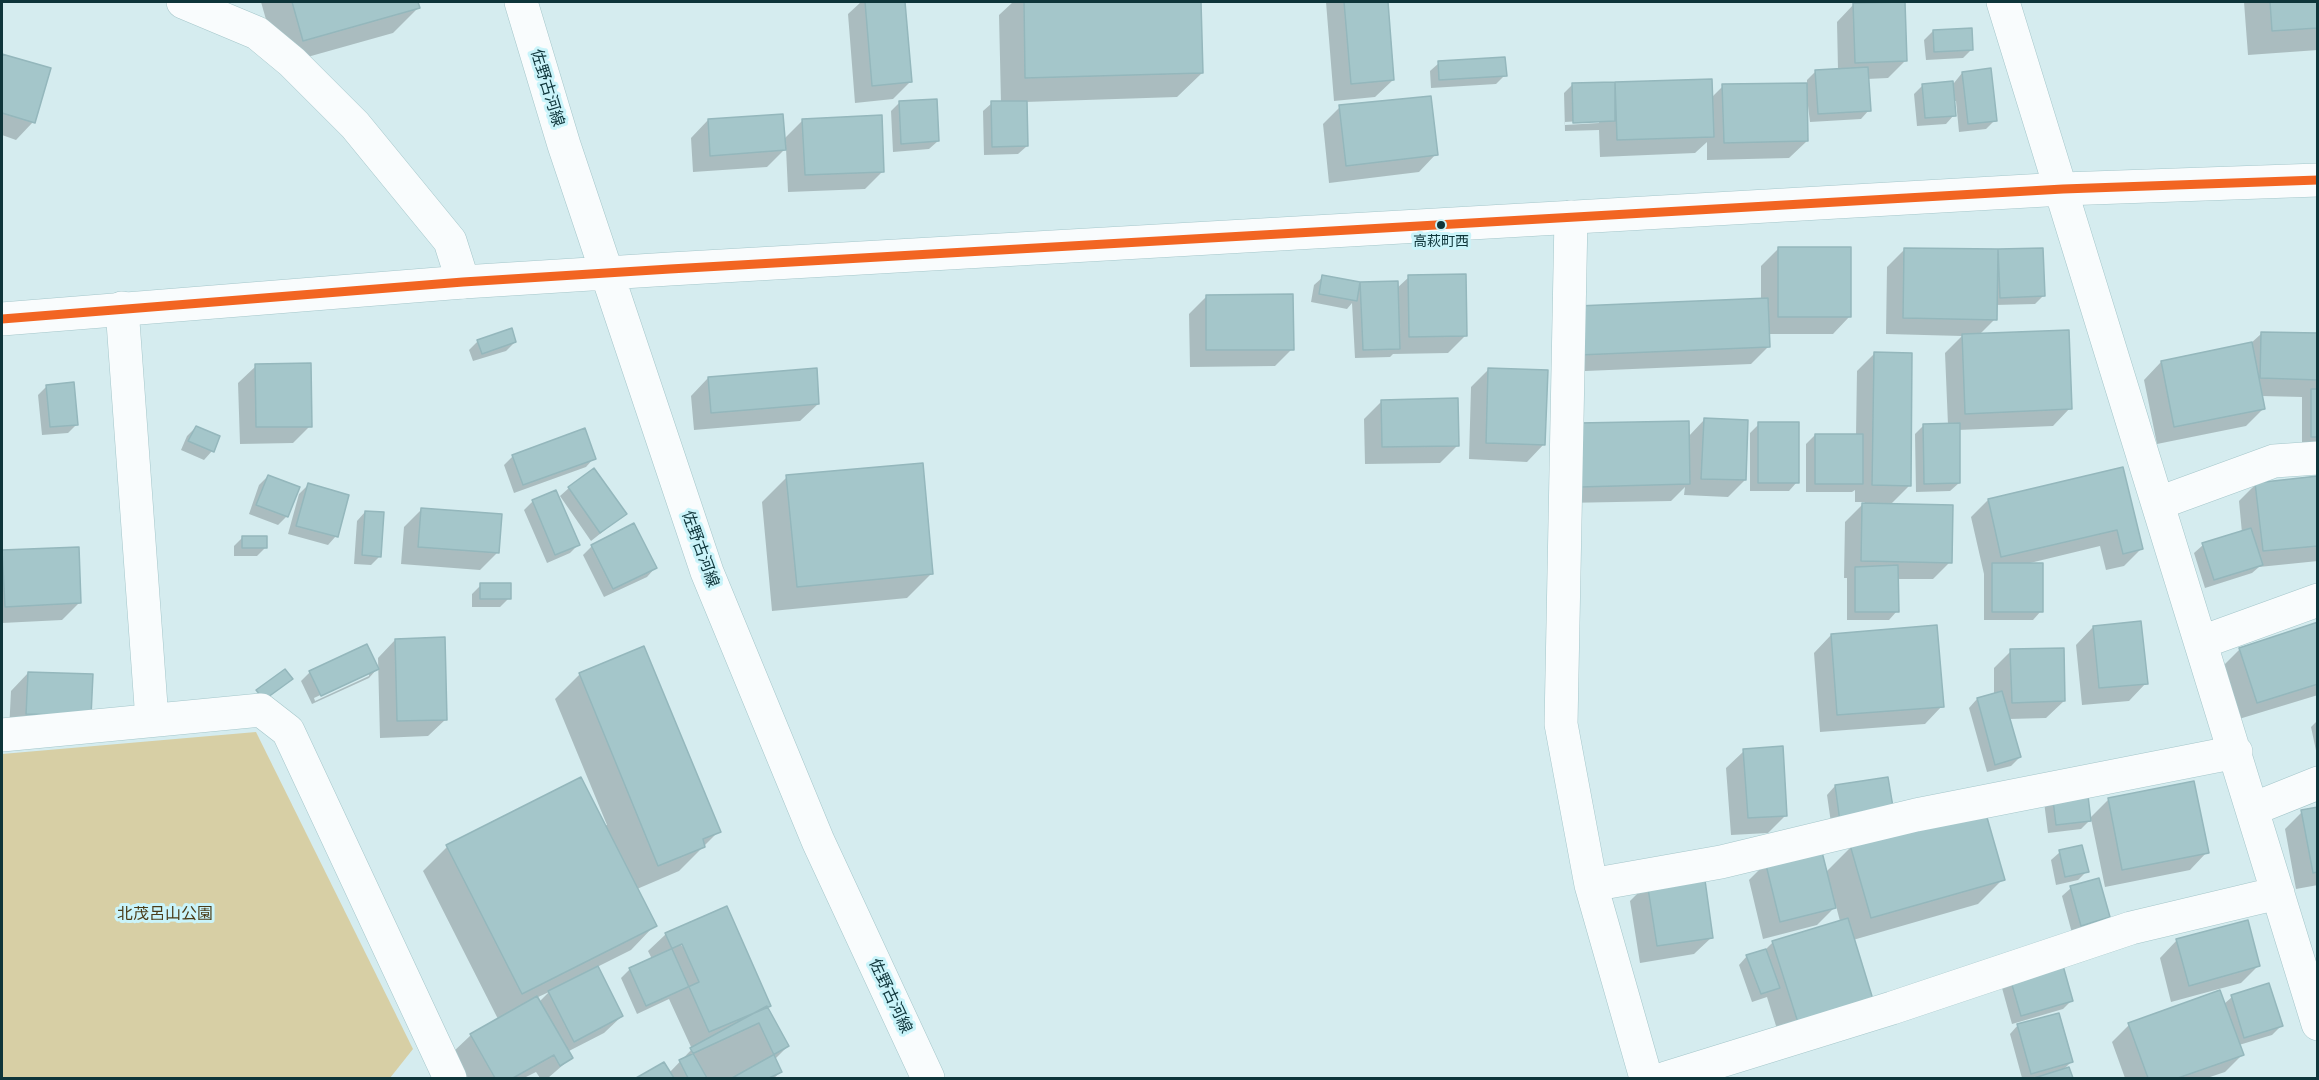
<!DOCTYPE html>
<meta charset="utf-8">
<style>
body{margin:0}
#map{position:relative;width:2319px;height:1080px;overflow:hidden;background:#d5ecef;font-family:Rubik,sans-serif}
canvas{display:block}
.frame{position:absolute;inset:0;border:3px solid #0e353a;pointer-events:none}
</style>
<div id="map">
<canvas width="2319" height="1080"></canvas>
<div class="frame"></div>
</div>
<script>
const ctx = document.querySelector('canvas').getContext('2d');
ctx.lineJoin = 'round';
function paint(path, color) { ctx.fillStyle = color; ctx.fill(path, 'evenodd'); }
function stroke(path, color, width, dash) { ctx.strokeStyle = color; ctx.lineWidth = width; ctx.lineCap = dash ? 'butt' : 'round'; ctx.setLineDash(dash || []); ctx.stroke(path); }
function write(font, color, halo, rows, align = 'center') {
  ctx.font = font + ' Rubik,"Noto Sans JP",sans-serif'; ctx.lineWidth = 6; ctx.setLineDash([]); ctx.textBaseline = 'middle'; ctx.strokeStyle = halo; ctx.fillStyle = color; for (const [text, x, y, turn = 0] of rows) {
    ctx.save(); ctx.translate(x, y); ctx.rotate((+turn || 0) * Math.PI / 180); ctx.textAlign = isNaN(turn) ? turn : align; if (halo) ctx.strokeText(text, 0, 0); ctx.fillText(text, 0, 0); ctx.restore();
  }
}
paint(new Path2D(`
 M256,732L413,1049L390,1078H2V754Z`), '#d7cfa5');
paint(new Path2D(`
 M261,2H416L418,8L393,33L279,65Z
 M861,2H904L910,82L893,99L855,103L848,14Z
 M1013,2H1200L1202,73L1177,97L1025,102L1027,146L1018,154L984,155L983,111L992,103H1001L999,15Z
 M1326,2H1386L1393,80L1375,97L1334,101Z
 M2244,2H2318V50L2248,55Z
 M1854,4L1905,61L1888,78L1867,79L1869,110L1861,119L1810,122L1808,106H1806L1807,141L1789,158L1707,160V142L1695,153L1600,157L1599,130L1565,131L1564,93L1573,84L1711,80V98L1723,86L1807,84V80L1815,72L1838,70L1837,22ZM1599,120V123L1565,125V122Z
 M1933,31L1972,49L1963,58L1926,60L1924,40Z
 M2,55L49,69L33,122L16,140L2,135Z
 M1439,63L1505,75L1496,84L1431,88L1430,71Z
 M1962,73L1995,120L1986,129L1959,132L1956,101H1953L1954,115L1946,124L1917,126L1914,94L1923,85L1954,83Z
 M900,102L938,141L929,149L893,152L891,111Z
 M1340,107L1436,154L1419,172L1329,183L1323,124Z
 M708,120L783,140L803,120L883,171L865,189L788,192L786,148L767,167L693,172L691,138Z
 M1778,249L1850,316L1833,334H1768V347L1751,364L1562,372L1560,325L1761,300V266Z
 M1905,249L1997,253L1999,251L2044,295L2035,304L1995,305V319L1979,335L2070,408L2053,426L1958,430L1959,483L1950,491L1916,492L1915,434L1923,426L1948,425L1945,353L1962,336L1886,334L1887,267Z
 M1323,277L1360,284L1396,282V289L1409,277L1466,335L1448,353L1393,354L1390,357L1355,358L1352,303L1347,309L1311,302L1314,285Z
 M1206,297L1292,349L1275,366L1190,367L1189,314Z
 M2261,334L2318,335V445H2302V397L2261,396L2264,408L2246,426L2157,444L2144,380L2161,362L2250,344Z
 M478,341L515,342L506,351L473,361L469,350Z
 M1874,354L1910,485L1890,505L1950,562L1933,579H1897V611L1889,620H1847V578H1844L1845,522L1865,502H1855V490L1852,492H1806V444L1815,435H1856L1857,371Z
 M256,366L310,426L293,443L240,444L238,383Z
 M1488,370L1544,444L1527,462L1469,459L1471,387Z
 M708,378L818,404L800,421L694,430L691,396Z
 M47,386L77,424L68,433L42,435L38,395Z
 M1381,402L1458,445L1440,463L1365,464L1364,419Z
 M1704,420L1745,480L1728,497L1684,495L1685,487L1671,501L1563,503L1561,442L1688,437Z
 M1759,424L1797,482L1789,491H1750V433Z
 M196,427L212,451L204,460L181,450L187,436Z
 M513,456L594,458L586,467L514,493L504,465Z
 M2122,469L2141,549L2124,566L2106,570L2100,546L2030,563L2041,611L2033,620H1984V574L1971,517L1988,500Z
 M268,476L287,516L278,525L249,514L259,485Z
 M787,477L932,573L907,598L772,611L762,502Z
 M2318,478V561L2259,567L2252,573L2205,588L2194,553L2203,545L2242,533L2239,501L2256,484Z
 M308,485L336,536L328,545L288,534L299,494Z
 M569,488L625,514L591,541L560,496Z
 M533,501L578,545L570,553L547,563L524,510Z
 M421,510L498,552L480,570L401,564L404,527Z
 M365,512L380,556L371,565L354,564L357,521Z
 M242,538L265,548L257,556H234V546Z
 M592,546L655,568L647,577L604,597L583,555Z
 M3,551L80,602L62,620L2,623Z
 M481,585L509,598L500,607H472V594Z
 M2318,624V695L2239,719L2223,666L2240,649Z
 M2093,627L2146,683L2129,701L2082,705L2076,645Z
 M1831,635L1942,706L1925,724L1820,732L1814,653Z
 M395,640L446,719L428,736L380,738L378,658Z
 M643,648L719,831L679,871L637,889L655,925L631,950L597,967L622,1016L604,1033L567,1052L571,1058L548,1078H540L536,1072L524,1078H468L453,1052L471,1035L498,1019L423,871L447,847L607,825L555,699L580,674ZM549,992L539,1002L536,998Z
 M2011,651L2064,701L2046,718L2009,719L2020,757L2011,766L1987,772L1969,708L1977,699L1994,694V668Z
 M377,669L369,678L312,704L301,681L310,672ZM369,672V676L315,701L314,698Z
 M28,673L90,716L9,731L11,691Z
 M2318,720V760L2311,727Z
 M1744,751L1786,815L1768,833L1731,835L1726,768Z
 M1835,786L1892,813L1832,830L1827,795Z
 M2053,793L2090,818L2108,800L2207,852L2190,870L2105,887L2091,819L2081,829L2048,833L2044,802Z
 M2318,809V885L2296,889L2285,829L2302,812Z
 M1851,847L2003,879L1978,904L1853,940L1782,1045L1767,997L1752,1002L1739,965L1747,956L1764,951L1773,942L1840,921L1836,906L1817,925L1763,939L1749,880L1766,863L1826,872Z
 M2060,852L2087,871L2078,880L2056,885L2051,860Z
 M1647,884L1712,937L1694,954L1640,963L1630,901Z
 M2071,888L2109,916L2100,925L2072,933L2062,896Z
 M666,934L766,1008L788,1046L775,1059L781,1072L774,1078H639L663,1064L669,1073L692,1049L669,999L637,1014L621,978L630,969L652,959L648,951Z
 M2177,940L2258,966L2241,983L2171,1002L2160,958Z
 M2010,980L2072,1000L2063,1009L2012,1024L2002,988Z
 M2232,997L2281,1026L2272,1035L2239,1045L2242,1055L2225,1072L2207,1078H2125L2112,1042L2129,1025L2224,1004Z
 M2018,1025L2071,1062L2062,1071L2068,1069L2071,1078H2022L2010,1034Z`), '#0003');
const building = new Path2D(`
 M292,2H418L420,8L303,41Z
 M865,2H905L912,82L872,86Z
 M1024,2H1201L1203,73L1025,78Z
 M1344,2H1388L1394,80L1351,84Z
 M1905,2L1907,61L1855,63L1853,3Z
 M2270,2H2318V28L2272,31Z
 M1972,28L1973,50L1934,52L1933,30Z
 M2,54L51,68L35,123L2,113Z
 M1505,57L1507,76L1439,80L1438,61Z
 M1868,67L1871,111L1818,114L1815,70Z
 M1991,68L1997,121L1968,124L1962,72Z
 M1712,79L1714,137L1617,140L1615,82Z
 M1953,81L1956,116L1925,118L1922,84Z
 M1615,82V121L1573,123L1572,83Z
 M1807,83L1808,141L1724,143L1722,84Z
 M1431,96L1438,155L1346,166L1339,105Z
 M937,99L939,141L901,144L899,101Z
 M991,101H1027L1028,146L992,147Z
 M783,114L786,150L710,156L708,119Z
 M882,115L884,172L805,175L802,119Z
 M1778,247H1851V317H1778Z
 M1904,248L1998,249L1997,320L1903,318Z
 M2043,248L2045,296L2000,298L1998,249Z
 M1466,274L1467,336L1409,337L1408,275Z
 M1322,275L1360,282L1357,301L1319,294Z
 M1398,281L1400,349L1363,350L1360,282Z
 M1293,294L1294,350H1206V295Z
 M1768,298L1770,347L1579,355L1577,306Z
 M512,328L516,342L482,354L477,340Z
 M2069,330L2072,409L1965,414L1962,334Z
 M2261,332L2318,333V380L2260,378Z
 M2252,342L2265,409L2174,427L2161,361Z
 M1874,352L1912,353L1911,486L1872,485Z
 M311,363L312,427H256L255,364Z
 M817,368L819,404L711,413L708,377Z
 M1488,368L1548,370L1545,445L1486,443Z
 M74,382L78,425L50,427L46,385Z
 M2311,389H2318V437H2311Z
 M1458,398L1459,446L1382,447L1381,400Z
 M1704,418L1748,420L1746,480L1701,479Z
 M1689,421L1690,484L1580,487L1578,423Z
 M1758,422H1799V483H1758Z
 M1960,423V483L1924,484L1923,424Z
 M196,426L220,436L214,452L188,441Z
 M585,428L596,459L523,485L512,455Z
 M1815,434H1863V484H1815Z
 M923,463L933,574L797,587L786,475Z
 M2123,467L2143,549L2123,554L2117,530L2001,557L1988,499Z
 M594,468L627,514L600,533L568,487Z
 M268,475L300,487L288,517L256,505Z
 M2318,476V546L2263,551L2255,483Z
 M308,483L349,495L338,537L296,526Z
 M556,490L580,545L555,555L532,500Z
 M1862,503L1953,505L1952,563L1861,561Z
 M421,508L502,514L499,553L418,547Z
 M365,511L384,512L381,557L362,555Z
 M634,523L657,568L613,589L591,545Z
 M2251,528L2263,565L2214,580L2202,543Z
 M242,536H267V548H242Z
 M79,547L81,603L5,607L2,550Z
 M1992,563H2043V612H1992Z
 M1898,565L1899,612H1855V567Z
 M480,583H511V599H480Z
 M2141,621L2148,684L2099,688L2093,626Z
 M2318,622V684L2257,703L2239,648Z
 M1937,625L1944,707L1837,715L1831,634Z
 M445,637L447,720L397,721L395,639Z
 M367,644L379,669L321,696L309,671Z
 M644,646L721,832L703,839L705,847L658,866L579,673Z
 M2064,648L2065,701L2012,703L2010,649Z
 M285,669L293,679L264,700L256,690Z
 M28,672L93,674L91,716L26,714Z
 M2002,691L2021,757L1995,765L1977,698Z
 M1783,746L1787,816L1748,818L1743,749Z
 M581,777L657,926L522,994L446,845Z
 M1888,777L1894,813L1840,822L1835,785Z
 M2194,781L2209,853L2122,870L2108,798Z
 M2087,787L2091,821L2056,825L2052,792Z
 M1984,807L2005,880L1871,918L1850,845Z
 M2318,807V872L2313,873L2301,810Z
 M2082,845L2089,872L2065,877L2059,850Z
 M1821,848L1836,908L1780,922L1765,861Z
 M1704,873L1713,938L1657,946L1647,882Z
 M2099,878L2110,917L2081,926L2070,886Z
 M727,906L771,1006L709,1032L665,933Z
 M1848,918L1875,1006L1800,1029L1772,941Z
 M2248,920L2260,966L2189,986L2176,939Z
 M682,944L699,982L646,1006L629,968Z
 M1766,949L1780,988L1761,994L1746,955Z
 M2062,962L2073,1001L2021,1016L2010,978Z
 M598,966L623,1016L574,1042L548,991Z
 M2269,983L2283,1026L2244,1038L2231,995Z
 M2220,990L2244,1055L2178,1078H2148L2128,1023Z
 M537,996L573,1058L560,1066L554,1055L513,1078H495L470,1034Z
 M767,1006L789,1046L732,1078H707L690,1048Z
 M2059,1013L2073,1062L2031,1074L2017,1024Z
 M759,1023L782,1072L769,1078H688L679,1060Z
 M664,1062L674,1078H636Z
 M2069,1067L2073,1078H2034Z`);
paint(building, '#a4c6ca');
stroke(building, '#94b7bc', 1.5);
const minor = new Path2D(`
 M183,2L257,33L292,62L355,125L450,241L463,282
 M2003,2L2318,1024
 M1571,217L1561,724L1591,885L1646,1078
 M122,308L152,720
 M2159,503L2274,461L2318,458
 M2202,642L2318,600
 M2,735L261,710L288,731L450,1078
 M2253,809L2318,783
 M1591,885L1721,862L1916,815L2236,752
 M1666,1078L1892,1008L2131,928L2278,893`);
const major = new Path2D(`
 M521,2L564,145L707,572L818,841L928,1078
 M2,319L463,282L670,269L2063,189L2318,180`);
stroke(minor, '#a4c6ca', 34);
stroke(major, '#a4c6ca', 34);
stroke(minor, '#f9fcfd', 33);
stroke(major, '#f9fcfd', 33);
stroke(new Path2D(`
 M2,319L463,282L670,269L2063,189L2318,180`), '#f26522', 9);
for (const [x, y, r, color] of [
 [1441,225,5,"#0e353a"]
]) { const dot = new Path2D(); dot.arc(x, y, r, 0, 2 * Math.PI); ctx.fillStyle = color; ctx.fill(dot); stroke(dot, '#caf4fa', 2); }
write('14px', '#0e353a', '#caf4fa', [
 ["高萩町西",1441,242]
]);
write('16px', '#0e353a', '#caf4fa', [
 ["佐野古河線",547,88,73],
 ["佐野古河線",700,549,70],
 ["佐野古河線",890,996,65]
]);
write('16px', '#4a3c18', '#caf4fa', [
 ["北茂呂山公園",165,914]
]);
</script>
